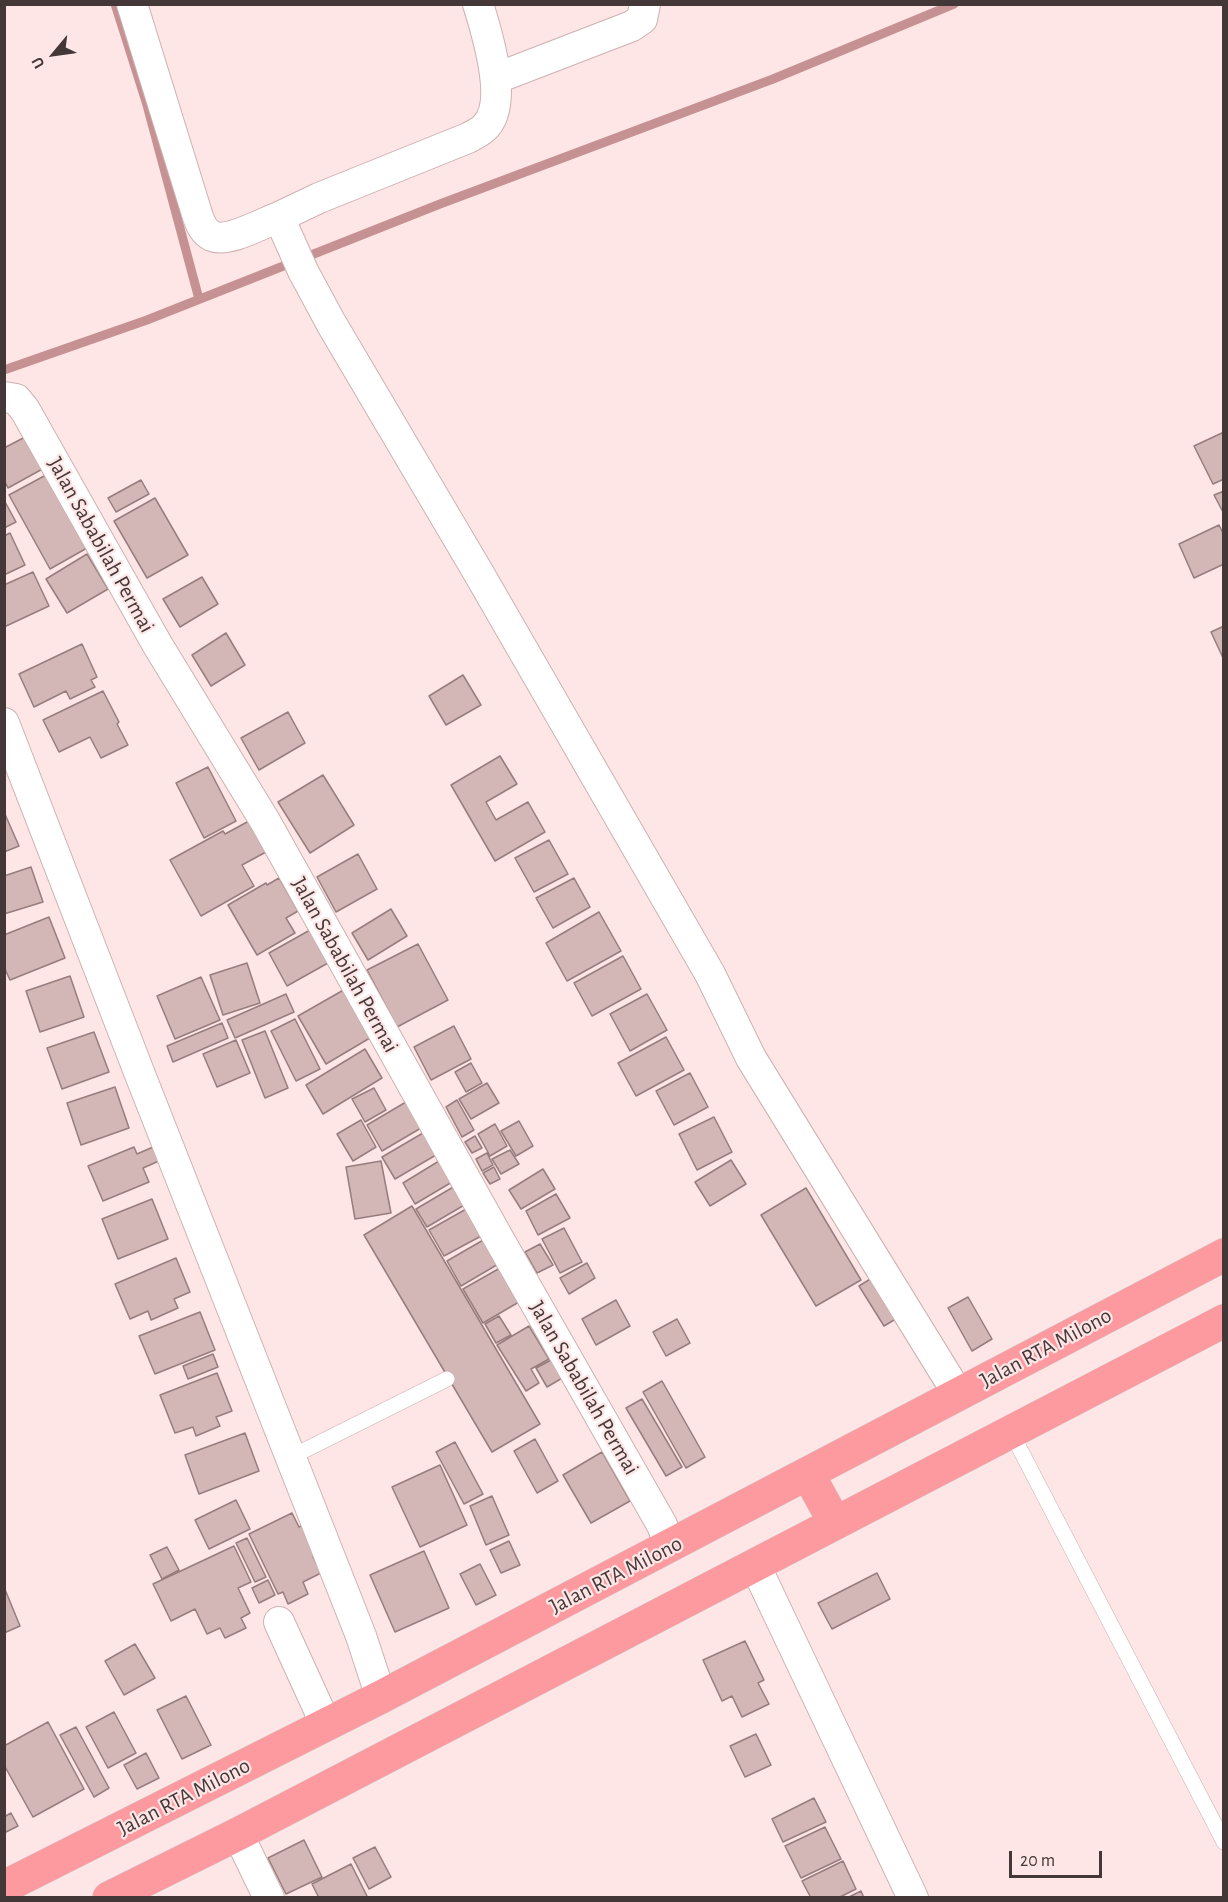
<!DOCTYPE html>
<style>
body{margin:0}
#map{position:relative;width:1228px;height:1902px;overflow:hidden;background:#fee6e6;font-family:"Alegreya Sans",sans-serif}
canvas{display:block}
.frame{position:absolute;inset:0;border:6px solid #433737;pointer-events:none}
.north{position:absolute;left:24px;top:24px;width:60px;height:60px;-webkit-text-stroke:4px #fee6e6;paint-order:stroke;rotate:241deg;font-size:16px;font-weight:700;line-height:24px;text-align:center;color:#433737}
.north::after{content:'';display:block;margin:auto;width:21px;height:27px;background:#433737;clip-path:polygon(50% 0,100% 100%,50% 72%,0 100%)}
.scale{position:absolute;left:1009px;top:1851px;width:93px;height:27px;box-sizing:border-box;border:3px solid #433737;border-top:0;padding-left:8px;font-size:18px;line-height:21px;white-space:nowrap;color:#433737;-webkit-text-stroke:4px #fee6e6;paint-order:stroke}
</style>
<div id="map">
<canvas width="1228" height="1902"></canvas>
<div class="frame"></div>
<div class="north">U</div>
<div class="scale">20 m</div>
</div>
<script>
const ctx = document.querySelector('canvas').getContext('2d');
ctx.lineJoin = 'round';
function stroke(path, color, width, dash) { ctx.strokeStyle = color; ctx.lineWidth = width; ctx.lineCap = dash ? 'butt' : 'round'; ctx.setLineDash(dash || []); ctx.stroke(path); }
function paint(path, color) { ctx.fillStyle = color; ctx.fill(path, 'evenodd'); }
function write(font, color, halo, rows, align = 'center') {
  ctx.font = font + ' "Alegreya Sans",sans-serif'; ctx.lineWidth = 4.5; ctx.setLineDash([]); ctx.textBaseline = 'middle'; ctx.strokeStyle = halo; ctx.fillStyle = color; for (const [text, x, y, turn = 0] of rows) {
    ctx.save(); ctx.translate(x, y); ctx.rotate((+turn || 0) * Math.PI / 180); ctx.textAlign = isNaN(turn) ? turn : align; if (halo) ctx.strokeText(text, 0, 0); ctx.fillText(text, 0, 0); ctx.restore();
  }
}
stroke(new Path2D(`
 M115,4L147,105L199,299
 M4,370L147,320L440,204L773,79L954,4`), '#c69192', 9);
const building = new Path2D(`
 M1224,432V479L1213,484L1194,446Z
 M29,435L46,467L8,488L4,480V448Z
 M46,475L87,548L50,569L9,495Z
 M141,480L149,494L116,512L108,498Z
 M1224,491V514L1214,495Z
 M155,498L188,555L147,578L114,521Z
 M4,500L16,522L4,528Z
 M1219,525L1224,535V564L1194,578L1179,544Z
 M10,533L25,565L4,575V536Z
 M87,554L108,589L67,613L46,579Z
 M33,572L49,606L4,627V585Z
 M202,577L218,604L180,627L163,599Z
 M1224,626V660L1211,632Z
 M226,633L245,665L211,686L192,655Z
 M82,644L97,677L91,680L95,687L70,699L66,691L34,707L19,674Z
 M463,675L481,705L446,725L429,696Z
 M103,691L119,722L117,724L128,745L101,758L90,737L59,752L43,720Z
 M288,712L305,743L259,770L241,738Z
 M500,756L517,784L486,802L496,820L528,802L545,832L495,861L451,785Z
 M208,767L236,821L204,838L176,783Z
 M323,775L354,825L310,853L278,802Z
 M4,812L19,846L4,852Z
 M249,821L266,852L242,865L254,886L201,916L170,860L223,831L225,834Z
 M549,840L568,874L534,892L515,858Z
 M358,854L377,889L336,912L317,877Z
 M31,867L43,902L4,914V876Z
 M279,878L298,911L286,918L295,933L257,955L228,905L266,883L267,885Z
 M574,878L590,907L553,928L536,898Z
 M391,909L407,936L368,960L352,933Z
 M599,912L621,951L567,981L546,943Z
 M49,917L65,958L10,980L4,967V935Z
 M310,930L328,963L287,986L269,953Z
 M418,944L448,1000L397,1027L367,970Z
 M623,956L641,989L592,1016L574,983Z
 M247,963L260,1003L223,1015L210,975Z
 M70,976L84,1017L40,1032L26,991Z
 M201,977L220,1020L175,1039L157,996Z
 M347,988L375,1035L326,1064L298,1016Z
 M286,994L294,1012L235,1038L227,1020Z
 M647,994L667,1030L630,1051L610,1014Z
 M295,1019L320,1069L296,1081L271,1031Z
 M222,1023L228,1038L173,1062L167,1046Z
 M454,1026L471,1059L431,1080L414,1047Z
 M265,1031L288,1088L265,1098L242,1040Z
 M94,1032L109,1072L62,1089L47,1048Z
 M666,1037L684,1070L636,1096L618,1063Z
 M236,1040L250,1073L217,1087L203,1054Z
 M365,1049L382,1078L323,1114L306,1085Z
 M471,1063L482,1083L466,1092L455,1072Z
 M690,1073L708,1107L674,1125L656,1091Z
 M487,1083L499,1103L471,1119L459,1099Z
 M115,1087L129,1128L81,1145L67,1103Z
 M374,1088L386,1110L365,1122L352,1099Z
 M457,1100L474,1130L462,1137L446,1107Z
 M406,1102L421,1128L382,1151L367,1125Z
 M714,1117L732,1152L697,1170L679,1134Z
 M361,1120L376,1147L353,1161L337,1134Z
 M519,1121L533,1146L516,1156L501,1131Z
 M495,1124L507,1146L490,1156L478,1134Z
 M423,1133L436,1155L395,1179L382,1157Z
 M475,1136L482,1148L472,1153L465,1142Z
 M134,1147L137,1154L153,1147L159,1161L143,1168L149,1182L103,1201L88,1166Z
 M510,1150L519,1164L501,1174L492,1159Z
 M487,1153L493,1165L482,1171L476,1159Z
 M731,1160L746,1184L710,1206L695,1182Z
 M381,1161L391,1213L355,1219L346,1167Z
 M439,1161L452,1182L415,1204L403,1183Z
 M494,1167L500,1179L490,1184L483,1173Z
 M543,1169L555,1189L521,1209L509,1190Z
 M455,1186L466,1204L427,1227L416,1209Z
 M806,1188L861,1280L816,1306L761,1215Z
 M556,1194L570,1218L538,1235L526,1211Z
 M152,1199L168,1239L118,1259L102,1219Z
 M412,1206L540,1424L492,1452L364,1235Z
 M468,1208L483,1235L444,1256L429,1230Z
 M564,1228L582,1262L560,1273L542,1239Z
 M485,1239L500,1263L461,1286L447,1261Z
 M540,1244L553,1265L537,1273L525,1252Z
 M176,1258L190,1292L174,1299L178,1308L151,1320L148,1311L130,1319L115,1284Z
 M587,1263L595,1278L569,1294L560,1278Z
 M500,1268L519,1302L483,1323L463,1289Z
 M880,1273L904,1314L884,1326L859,1286Z
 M968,1297L992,1339L972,1351L948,1308Z
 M616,1300L630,1326L596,1345L582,1319Z
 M200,1312L215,1350L155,1374L139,1336Z
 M499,1316L511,1335L496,1343L485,1324Z
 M677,1319L690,1343L666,1356L653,1332Z
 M529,1326L549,1359L531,1369L539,1383L526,1391L497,1345Z
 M213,1354L218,1367L188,1379L183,1366Z
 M553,1359L564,1377L547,1387L536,1368Z
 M217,1373L232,1411L216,1417L220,1426L196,1436L193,1427L175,1433L160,1395Z
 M662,1381L705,1457L686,1468L643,1392Z
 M642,1399L682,1467L666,1476L626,1408Z
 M245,1433L259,1471L199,1494L185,1455Z
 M535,1439L558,1481L537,1493L514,1451Z
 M455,1442L483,1494L464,1504L436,1452Z
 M602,1452L630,1501L591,1523L563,1475Z
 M440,1465L467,1525L420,1547L392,1487Z
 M492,1496L509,1535L486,1545L470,1506Z
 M236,1500L250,1529L209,1549L195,1520Z
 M292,1513L299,1527L308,1523L322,1553L313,1557L321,1573L303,1582L308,1594L288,1604L283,1592L278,1594L249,1534Z
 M247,1538L266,1577L255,1582L236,1543Z
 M509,1541L520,1565L501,1573L490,1550Z
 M234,1546L251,1582L238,1588L250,1613L241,1618L246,1628L225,1638L220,1628L207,1634L195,1609L171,1621L153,1584Z
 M167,1547L179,1570L162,1579L150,1555Z
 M424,1551L449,1608L395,1632L370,1575Z
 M480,1564L496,1595L476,1605L460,1574Z
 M877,1573L890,1599L832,1629L818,1603Z
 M268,1580L275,1595L259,1603L252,1588Z
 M4,1587L20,1626L4,1633Z
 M745,1641L764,1680L758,1683L769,1704L742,1717L732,1696L722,1701L703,1660Z
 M135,1644L155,1678L124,1695L105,1661Z
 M186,1696L211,1745L182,1759L157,1710Z
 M114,1712L136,1753L108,1768L86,1727Z
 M48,1722L84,1789L33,1817L4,1765V1746Z
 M76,1727L109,1788L94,1797L60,1735Z
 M756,1734L771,1765L745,1777L730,1746Z
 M146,1753L159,1778L137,1789L124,1765Z
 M814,1798L826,1822L783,1842L772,1819Z
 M11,1813L18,1826L4,1833V1817Z
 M825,1827L841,1859L801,1878L785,1846Z
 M304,1840L322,1877L286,1894L268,1858Z
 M375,1847L391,1877L369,1889L353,1858Z
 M843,1861L856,1889L838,1898H811L802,1881Z
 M351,1864L368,1898H319L312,1884Z
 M861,1891L864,1898H847Z`);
paint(building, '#d3b6b6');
stroke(building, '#977d7d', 1.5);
const service = new Path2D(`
 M1011,1432L1224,1842
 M291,1457L447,1379`);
const minor = new Path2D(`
 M132,4L198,217C201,225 204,232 212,236C228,243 263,223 279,217
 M478,4C487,33 510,105 484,128C480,132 473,135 468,138L319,198L279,217L303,271L331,323L478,572L710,974L751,1058L958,1394
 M497,78L632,26L642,19L645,4
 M4,397L16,399L25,410L157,644L265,821L500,1241L662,1525L670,1546
 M4,723L139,1072L361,1636L381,1697
 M755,1565L913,1898
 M279,1622L326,1725
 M238,1834L269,1898`);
const trunk = new Path2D(`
 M808,1474L835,1523
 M4,1887L381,1697L1224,1255
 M109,1898L238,1834L1224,1321`);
stroke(service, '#ceb1b1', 16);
stroke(minor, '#ceb1b1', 32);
stroke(trunk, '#d2cfcf', 34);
stroke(service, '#fff', 15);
stroke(minor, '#fff', 30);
stroke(trunk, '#fc9aa0', 33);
write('22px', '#433737', '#fee6e6', [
 ["Jalan Sababilah Permai",101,545,61],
 ["Jalan Sababilah Permai",345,965,61],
 ["Jalan RTA Milono",1046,1348,-28],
 ["Jalan Sababilah Permai",584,1388,60],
 ["Jalan RTA Milono",616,1575,-27],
 ["Jalan RTA Milono",184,1797,-27]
]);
</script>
